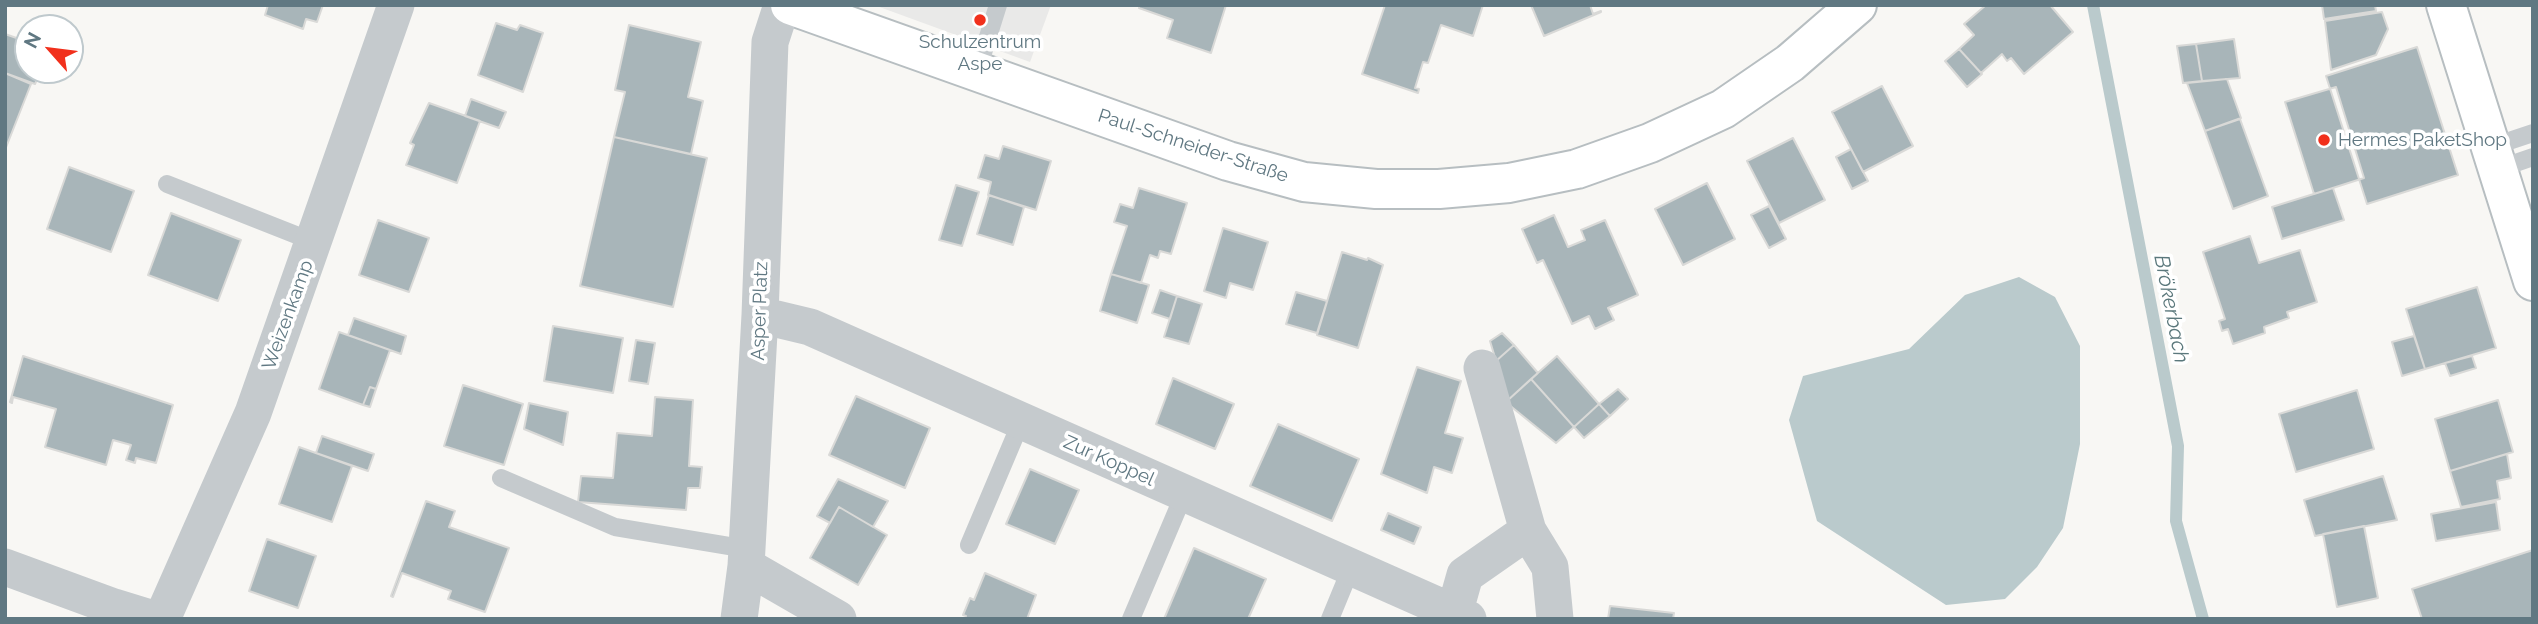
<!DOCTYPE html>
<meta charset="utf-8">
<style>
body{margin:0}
#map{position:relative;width:2538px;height:624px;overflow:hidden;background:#f8f7f4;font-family:Raleway,sans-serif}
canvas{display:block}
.frame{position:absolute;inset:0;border:7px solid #607882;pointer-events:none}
.north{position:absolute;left:14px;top:14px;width:70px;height:70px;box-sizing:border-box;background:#fff;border:2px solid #bfc9cd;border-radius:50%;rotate:298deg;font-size:19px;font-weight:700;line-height:28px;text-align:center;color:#607882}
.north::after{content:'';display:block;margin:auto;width:24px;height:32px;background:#f1301c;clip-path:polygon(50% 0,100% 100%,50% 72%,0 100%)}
</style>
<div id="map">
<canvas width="2538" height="624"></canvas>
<div class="frame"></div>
<div class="north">N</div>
</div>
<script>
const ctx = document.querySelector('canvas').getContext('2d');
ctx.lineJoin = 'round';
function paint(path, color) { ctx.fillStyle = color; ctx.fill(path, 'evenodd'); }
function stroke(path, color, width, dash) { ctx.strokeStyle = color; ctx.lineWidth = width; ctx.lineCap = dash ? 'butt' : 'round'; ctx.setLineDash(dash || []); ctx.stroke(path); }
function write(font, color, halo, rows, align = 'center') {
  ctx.font = font + ' Raleway,sans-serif'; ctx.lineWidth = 7; ctx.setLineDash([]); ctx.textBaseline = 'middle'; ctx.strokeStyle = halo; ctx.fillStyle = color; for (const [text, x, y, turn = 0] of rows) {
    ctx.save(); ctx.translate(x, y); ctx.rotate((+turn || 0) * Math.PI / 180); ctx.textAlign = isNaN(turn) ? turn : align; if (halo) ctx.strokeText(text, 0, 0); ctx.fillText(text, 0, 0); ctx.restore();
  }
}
paint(new Path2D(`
 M874,5H1051L1030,62Z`), '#e9e9e8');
paint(new Path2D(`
 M2019,277L2055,297L2080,346V444L2063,528L2037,567L2005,599L1946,605L1817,521L1789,420L1803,376L1909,349L1965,295Z`), '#bacacc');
stroke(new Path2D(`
 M2093,5L2178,446L2176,521L2203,619`), '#bacacc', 12);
const building = new Path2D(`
 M268,5H323L317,22L306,19L303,29L265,15Z
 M1140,5H1226L1211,53L1167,38L1173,20L1139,8Z
 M1385,5H1483L1473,36L1441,25L1428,63L1423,62L1415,88L1419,89L1418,93L1362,74Z
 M1531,5H1590L1593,14L1601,11V12L1544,36Z
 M1986,5H2050L2073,32L2024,74L2011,58L2007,61L2002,54L1981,73L1959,49L1974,35L1964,24Z
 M2322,5H2375L2376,11L2324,19Z
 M2382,12L2388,29L2376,55L2331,70L2325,21Z
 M496,23L517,30L520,25L543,33L523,92L478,75Z
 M629,25L701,42L688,97L703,101L691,154L614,137L625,92L615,90Z
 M5,34L28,42V70H41L35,84L5,73Z
 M2234,39L2240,78L2202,81L2196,44Z
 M2196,44L2202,81L2183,83L2177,46Z
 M2417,47L2458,175L2367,204L2326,76Z
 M1959,49L1982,74L1967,87L1945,61Z
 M5,73L31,84L5,150Z
 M2227,79L2241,118L2205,131L2187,83Z
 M1882,86L1913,146L1863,172L1832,112Z
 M2336,87L2364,178L2314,194L2285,102Z
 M471,99L506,112L499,128L465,116Z
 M429,103L480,121L457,183L406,165L414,145L410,143Z
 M2240,119L2268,196L2233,209L2205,131Z
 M614,137L707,158L673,307L580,286Z
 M1793,138L1825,200L1779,223L1747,161Z
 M1003,146L1051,161L1036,210L988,195L991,182L978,178L985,155L999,159Z
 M1851,149L1868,181L1852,189L1836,157Z
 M69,167L134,191L111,252L47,229Z
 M1707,183L1735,239L1683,265L1655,209Z
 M956,185L979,192L962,246L939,240Z
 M1139,188L1187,203L1171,254L1160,251L1158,258L1150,255L1141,283L1111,274L1127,226L1114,222L1120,204L1133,208Z
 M2333,188L2344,220L2282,239L2272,207Z
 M989,195L1024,207L1013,245L977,234Z
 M1769,206L1786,239L1769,248L1751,215Z
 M171,213L241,240L218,301L148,275Z
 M1554,215L1568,247L1585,240L1581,230L1605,220L1638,295L1608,308L1614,320L1595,329L1589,316L1572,324L1543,260L1537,263L1522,229Z
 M378,220L429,238L409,292L359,275Z
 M1223,228L1268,242L1253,290L1230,283L1226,298L1204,291Z
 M2250,236L2259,263L2300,250L2317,302L2287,312L2289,318L2264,327L2265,333L2233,344L2228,329L2222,331L2219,321L2225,319L2203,252Z
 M1342,252L1367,260L1368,258L1383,265L1358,348L1317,335Z
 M1111,274L1149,285L1137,323L1100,311Z
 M2477,287L2496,348L2425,369L2406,309Z
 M1160,290L1177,296L1170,319L1152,313Z
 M1296,292L1327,301L1317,333L1286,324Z
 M1177,296L1202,304L1189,344L1164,337Z
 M354,318L406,336L401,354L348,335Z
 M553,326L623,338L613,393L544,381Z
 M339,332L390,350L376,389L370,387L363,405L319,389Z
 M1502,333L1514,345L1496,361L1490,341Z
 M2414,336L2425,369L2402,376L2392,342Z
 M636,340L655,343L648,384L629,381Z
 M1514,345L1538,373L1507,401L1496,361Z
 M23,356L173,405L156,463L136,458L135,463L126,460L131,445L113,440L106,465L45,447L56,409L13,397L12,403L10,402Z
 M1557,356L1599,404L1574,427L1531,379Z
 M2472,356L2476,368L2450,376L2445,363Z
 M1417,367L1461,381L1445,433L1463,438L1452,473L1434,467L1427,493L1381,474Z
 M1173,378L1234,404L1215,449L1156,424Z
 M1531,379L1574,427L1556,443L1508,404L1507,401Z
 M463,385L523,404L504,465L444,446Z
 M370,387L376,389L370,407L363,405Z
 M1618,389L1628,399L1610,416L1599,404Z
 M2357,390L2374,449L2296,472L2279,414Z
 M856,396L930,428L905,488L829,455Z
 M655,397L693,400L689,466L702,467L700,488H688L686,510L578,502L581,476L613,478L617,433L652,436Z
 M2498,400L2513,452L2450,471L2435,419Z
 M529,403L568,412L563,445L524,429Z
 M1599,404L1610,416L1584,438L1574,427Z
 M1278,424L1359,459L1332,521L1250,486Z
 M322,436L374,454L368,471L316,453Z
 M299,447L352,466L332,522L279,504Z
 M2507,454L2511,478L2497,481L2500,499L2461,507L2450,471Z
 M1030,469L1079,490L1055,544L1006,524Z
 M2383,476L2397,520L2315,536L2304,500Z
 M838,479L888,501L873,527L839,507L830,523L817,516Z
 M426,501L455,511L449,527L509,548L485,612L448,599L451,591L402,573L393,597L391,596Z
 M2496,502L2500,530L2436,541L2431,514Z
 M839,507L887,535L858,585L810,558Z
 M1388,513L1421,527L1414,544L1381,530Z
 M2364,526L2378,598L2337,607L2323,534Z
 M267,539L316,556L298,608L249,591Z
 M1194,548L1266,579L1248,619H1164Z
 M2533,550V619H2422L2412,589Z
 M985,573L1036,595L1027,619H965L966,616L963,615L970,598L974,600Z
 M1610,606L1674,613L1673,619H1608Z`);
paint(building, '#a8b5b9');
stroke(building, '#d9d9d7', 2);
const secondary = new Path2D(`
 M790,5L1228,161L1304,182L1376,189H1439L1509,183L1577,169L1650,143L1723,109L1790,63L1857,5
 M2446,5L2533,281`);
stroke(secondary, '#b7bec1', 42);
stroke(new Path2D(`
 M977,72L998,5
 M2491,147L2533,133
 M2498,169L2533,157
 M167,184L314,242
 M501,478L615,527L747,549
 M969,545L1021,422
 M1131,619L1184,494
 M1330,619L1351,568`), '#c5cacd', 18);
stroke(new Path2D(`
 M760,315L810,327L1468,619
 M1482,368L1528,531L1550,567L1555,619
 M746,566L838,619
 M5,567L114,607L153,619
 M1454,614L1465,575L1528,531
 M162,619L253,413L396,5
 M739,619L746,566L760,315L770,42L782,5`), '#c5cacd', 37);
stroke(secondary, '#fff', 38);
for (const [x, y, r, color] of [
 [980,20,7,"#f1301c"],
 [2324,140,7,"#f1301c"]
]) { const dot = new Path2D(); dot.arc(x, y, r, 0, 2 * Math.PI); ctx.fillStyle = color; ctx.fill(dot); stroke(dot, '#fff', 2.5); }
write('19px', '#607882', '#fff', [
 ["Schulzentrum",980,42],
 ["Aspe",980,64],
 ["Hermes PaketShop",2338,140,"left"]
]);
write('19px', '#607882', '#fff', [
 ["Paul-Schneider-Straße",1193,146,18],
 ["Asper Platz",760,311,-88],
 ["Weizenkamp",288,315,-70],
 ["Zur Koppel",1109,461,24]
]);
write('italic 21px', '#5b787c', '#fff', [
 ["Brökerbach",2171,309,79]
]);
</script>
